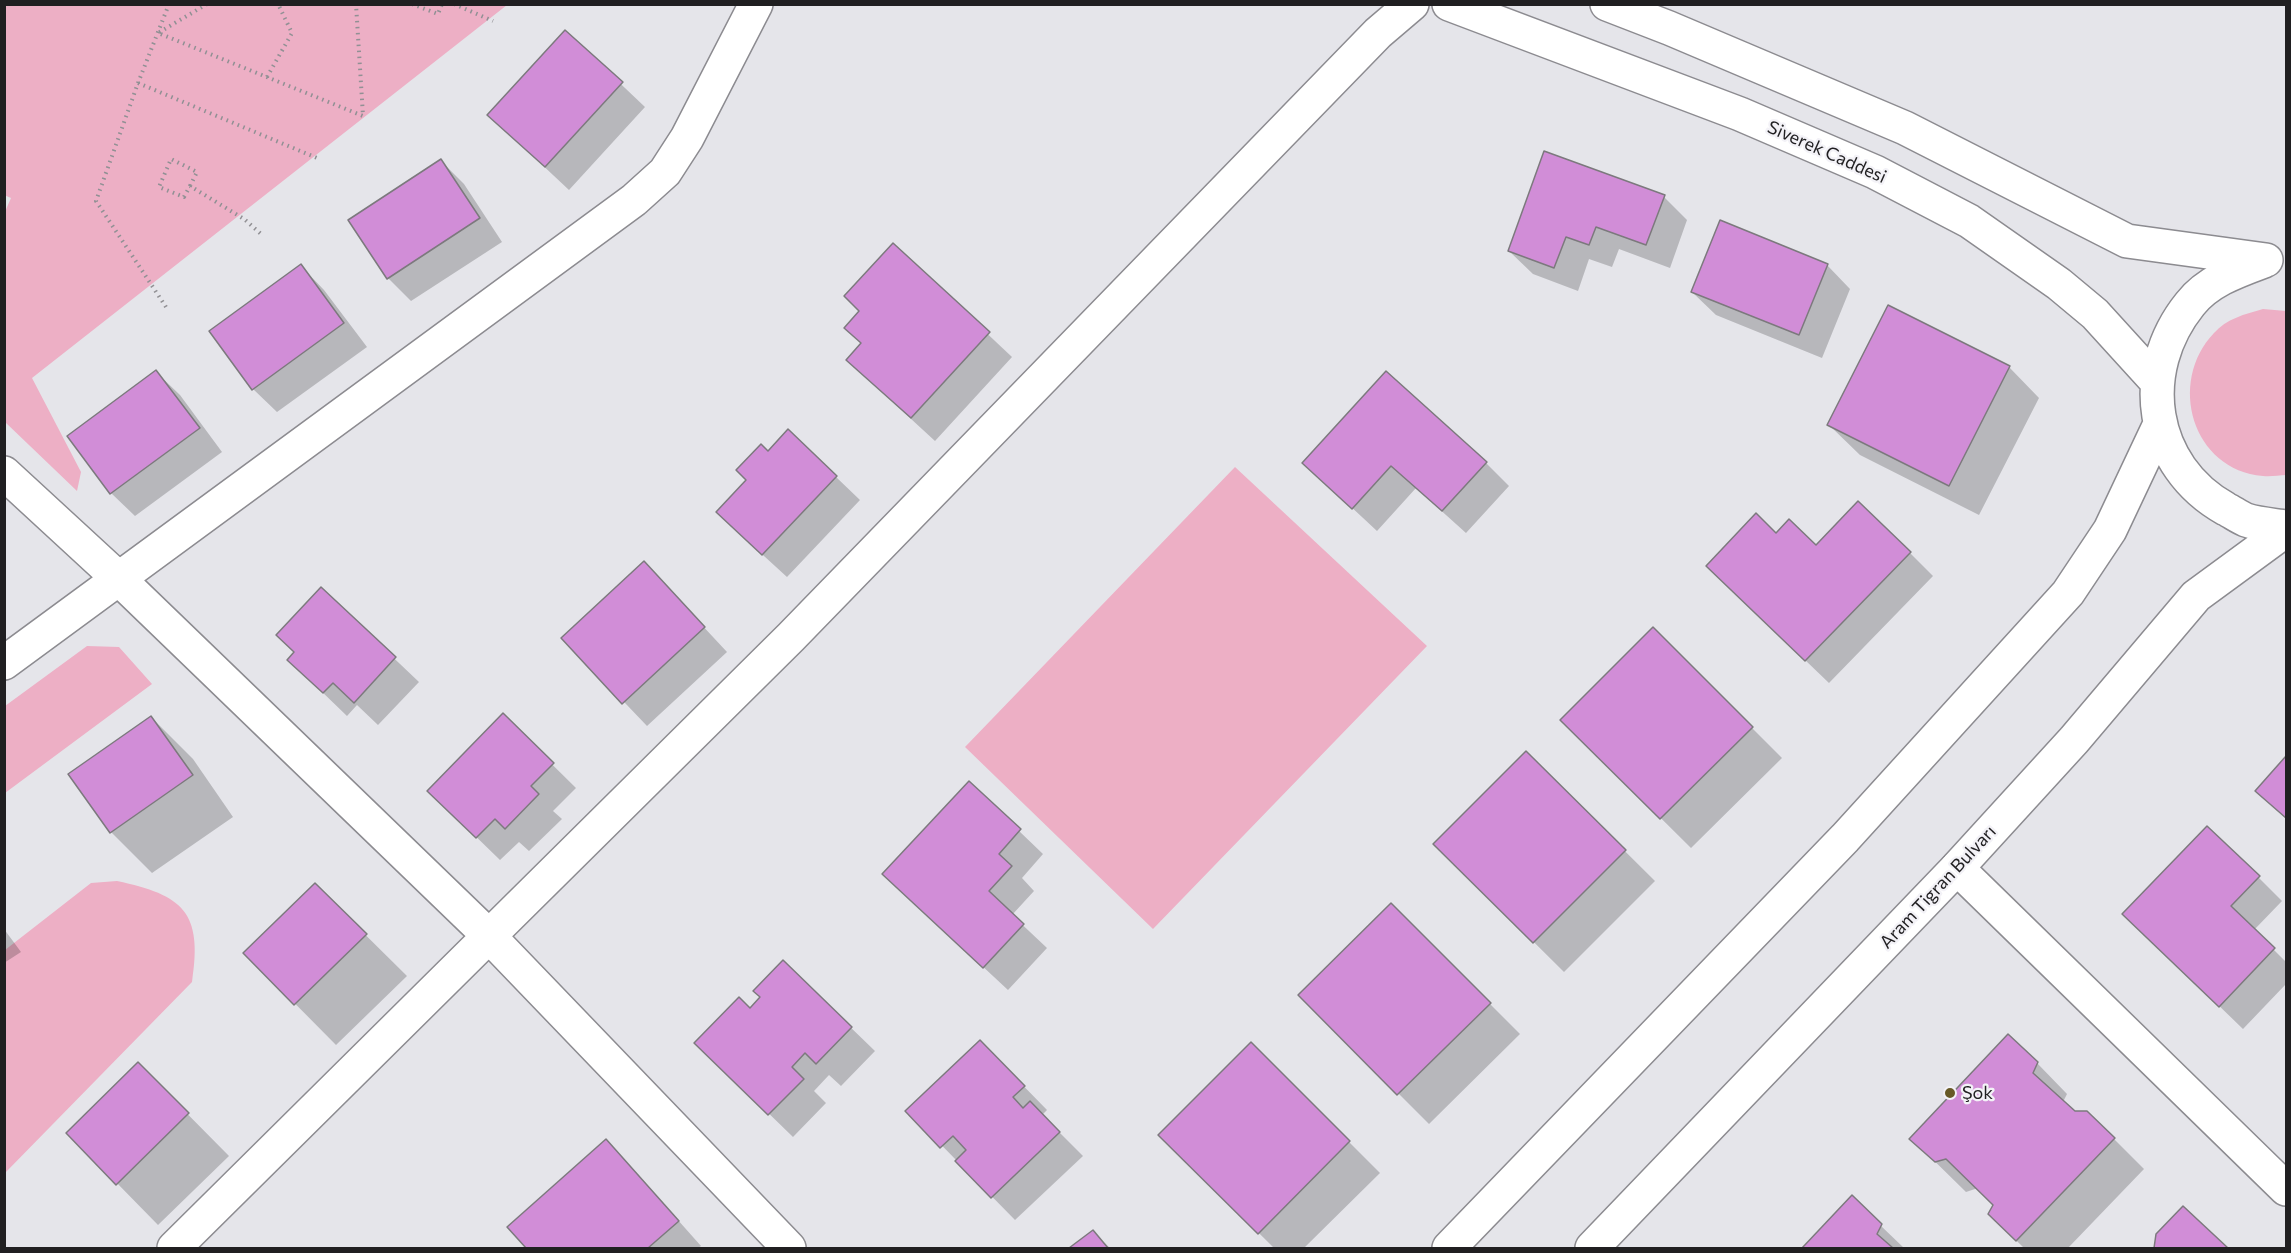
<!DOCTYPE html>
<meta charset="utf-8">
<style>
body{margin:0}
#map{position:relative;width:2291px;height:1253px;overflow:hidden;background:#e5e5ea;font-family:Commissioner,sans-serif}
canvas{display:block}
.frame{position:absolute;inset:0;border:6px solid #201f21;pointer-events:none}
</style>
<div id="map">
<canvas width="2291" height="1253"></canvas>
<div class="frame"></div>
</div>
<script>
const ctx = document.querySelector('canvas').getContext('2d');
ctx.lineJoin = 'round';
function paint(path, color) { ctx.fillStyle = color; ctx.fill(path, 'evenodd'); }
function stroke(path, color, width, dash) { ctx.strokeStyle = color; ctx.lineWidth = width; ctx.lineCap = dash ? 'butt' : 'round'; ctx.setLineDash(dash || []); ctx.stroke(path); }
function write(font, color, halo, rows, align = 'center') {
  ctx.font = font + ' Commissioner,sans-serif'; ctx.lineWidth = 4.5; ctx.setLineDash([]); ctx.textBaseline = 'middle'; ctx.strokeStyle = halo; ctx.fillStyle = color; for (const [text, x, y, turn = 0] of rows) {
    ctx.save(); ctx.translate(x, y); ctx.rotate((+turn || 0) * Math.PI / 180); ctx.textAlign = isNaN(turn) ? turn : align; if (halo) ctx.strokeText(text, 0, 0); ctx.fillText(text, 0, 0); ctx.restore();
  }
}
paint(new Path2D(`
 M4,5L5,4L507,5L32,378L81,472L77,491L5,422L4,214L11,198L4,195Z
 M2263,309L2286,311V475C2279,475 2271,477 2263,476C2192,470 2167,382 2214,333C2226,319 2245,314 2263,309Z
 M1235,467L1427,646L1153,929L965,747Z
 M87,646L119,647L152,684L5,793V706Z
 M117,881C183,895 203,912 192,982L5,1173V950L91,883Z`), '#edafc5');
paint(new Path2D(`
 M566,32L645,107L569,190L489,115Z
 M441,161L464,184L502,242L411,301L388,278Z
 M1664,197L1687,220L1670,268L1619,249L1612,267L1589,259L1578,291L1533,274L1509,251Z
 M893,245L1012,357L935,441L872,383L861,311Z
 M1827,265L1850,289L1822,358L1716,315L1692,292Z
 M301,266L324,290L367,347L277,412L253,389L211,331Z
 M2009,367L2039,398L1979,515L1860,455L1829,425Z
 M156,372L180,395L222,452L135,516L111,493Z
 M788,431L860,500L787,577L741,535L748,480Z
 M1304,463H1486L1509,486L1466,533L1416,488L1377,531Z
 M1776,535L1816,548L1910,553L1933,576L1829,683L1731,589Z
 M644,563L727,652L647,726L563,638Z
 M321,589L419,682L378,725L357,705L347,716L289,660L296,652Z
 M1653,629L1782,758L1691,848L1562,720Z
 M503,716L576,788L553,811L562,819L529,851L519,842L500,860L429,791Z
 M151,717L193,759L233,817L152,873L111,832Z
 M1526,753L1655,881L1564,972L1435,844Z
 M2286,758V819L2257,791Z
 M969,783L1043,854L1022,878L1034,891L1012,915L1047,948L1008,990L908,897Z
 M2258,877L2282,901L2254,930L2286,962V984L2243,1029L2148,937Z
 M315,885L407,976L336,1045L245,953Z
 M1391,905L1520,1034L1429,1124L1300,995Z
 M4,929L21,952L4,963Z
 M783,962L875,1051L841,1086L829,1075L814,1091L826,1103L793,1137L720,1066Z
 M1251,1044L1380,1173L1304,1248H1274L1160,1135Z
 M2037,1063L2067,1094L2063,1102L2114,1139L2144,1169L2068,1248H2024L1989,1214L1994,1205L1978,1188L1966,1192L1911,1138Z
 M138,1064L229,1156L158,1225L68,1133Z
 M1003,1065L1047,1110L1042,1115L1083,1156L1015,1220L908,1111Z
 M606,1141L629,1165L701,1246L698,1248H528L509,1227Z
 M1852,1197L1880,1225L1904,1248H1804Z
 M2183,1208L2226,1248H2156Z
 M1093,1232L1110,1248H1072Z`), '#0003');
const building = new Path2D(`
 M565,30L623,82L545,167L487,115Z
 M1544,151L1665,195L1646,245L1596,227L1589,245L1566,237L1554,268L1508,251Z
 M441,159L480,218L387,279L348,220Z
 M1720,220L1828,264L1799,335L1691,292Z
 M893,243L990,332L911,418L846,360L861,343L844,328L859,311L844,296Z
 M301,264L344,323L252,390L209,331Z
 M1888,305L2010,366L1949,486L1827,425Z
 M156,370L200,428L110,494L67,436Z
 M1386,371L1487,462L1442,511L1391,466L1352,509L1302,463Z
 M788,429L837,476L762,555L716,512L746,480L736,470L761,444L768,451Z
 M1858,501L1911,552L1805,661L1706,566L1756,513L1776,533L1789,519L1816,545Z
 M644,561L705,627L622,704L561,638Z
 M321,587L396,657L354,703L333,683L323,693L287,660L294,652L276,635Z
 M1653,627L1753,727L1660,819L1560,720Z
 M503,713L554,763L531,786L539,794L505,829L495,819L476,838L427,791Z
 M151,716L193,775L110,833L68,774Z
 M1526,751L1626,850L1533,943L1433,844Z
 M2286,756V818L2255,791Z
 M969,781L1021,829L999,854L1012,866L989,891L1024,924L983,968L882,874Z
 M2207,826L2260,876L2231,906L2275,948L2219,1007L2122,914Z
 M315,883L367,934L294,1005L243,953Z
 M1391,903L1491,1003L1397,1095L1298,995Z
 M783,960L852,1027L816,1064L805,1053L792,1067L804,1079L768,1115L694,1043L739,997L750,1008L760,997L753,991Z
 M2008,1034L2038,1062L2033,1073L2075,1111H2087L2115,1138L2016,1241L1988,1214L1993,1205L1946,1159L1935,1162L1909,1139Z
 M980,1040L1025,1086L1013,1097L1023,1108L1030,1101L1060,1132L991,1198L955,1161L966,1150L953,1136L940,1148L905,1111Z
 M1251,1042L1350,1141L1258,1234L1158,1135Z
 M138,1062L189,1113L116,1185L66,1133Z
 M606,1139L679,1221L648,1248H526L507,1227Z
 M1852,1195L1882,1224L1877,1234L1893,1248H1802Z
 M2183,1206L2228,1248H2154L2156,1234Z
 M1093,1230L1108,1248H1069Z`);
paint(building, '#d18dd7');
stroke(building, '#7c797d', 1.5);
const minor = new Path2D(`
 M4,473L118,578L488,935L789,1248
 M4,663L634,200L665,172L687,138L756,4
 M1957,868L2286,1189
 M174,1248L791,637L1378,33L1412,4`);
const major = new Path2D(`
 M1449,4L1740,114L1875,172L1969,221L2059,284L2095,314L2156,381
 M1607,4L1669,28L1905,128L2127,241L2266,260
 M2264,261C2237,271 2208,281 2190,304C2136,371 2149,466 2226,509C2232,512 2239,517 2246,520C2258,524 2273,525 2286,527
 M1449,1248L1845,838L2068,593L2110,530L2160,424
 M1592,1248L1957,868L2074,740L2196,596L2286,530`);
stroke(minor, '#8c8b90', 36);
stroke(major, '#8c8b90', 36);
stroke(new Path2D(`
 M207,4L158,33L363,116L356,4
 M412,4L438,14L442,4
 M454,4L493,21
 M267,77L292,33L278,4
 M138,83L317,158
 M190,186L197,172L171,159L159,187L184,197L190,186L244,219L261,234
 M166,307L96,201L138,83L169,4`), '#919094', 4, [1.5, 4.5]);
stroke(minor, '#fff', 33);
stroke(major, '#fff', 33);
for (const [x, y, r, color] of [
 [1950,1093,6,"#675926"]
]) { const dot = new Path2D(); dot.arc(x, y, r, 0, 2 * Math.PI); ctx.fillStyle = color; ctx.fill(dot); stroke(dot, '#f3f2f7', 2); }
write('18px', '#201f21', '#f3f2f7', [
 ["Siverek Caddesi",1827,152,24],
 ["Aram Tigran Bulvarı",1938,887,-47]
]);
write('18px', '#201f21', '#f3f2f7', [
 ["Şok",1962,1093]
], 'left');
</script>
